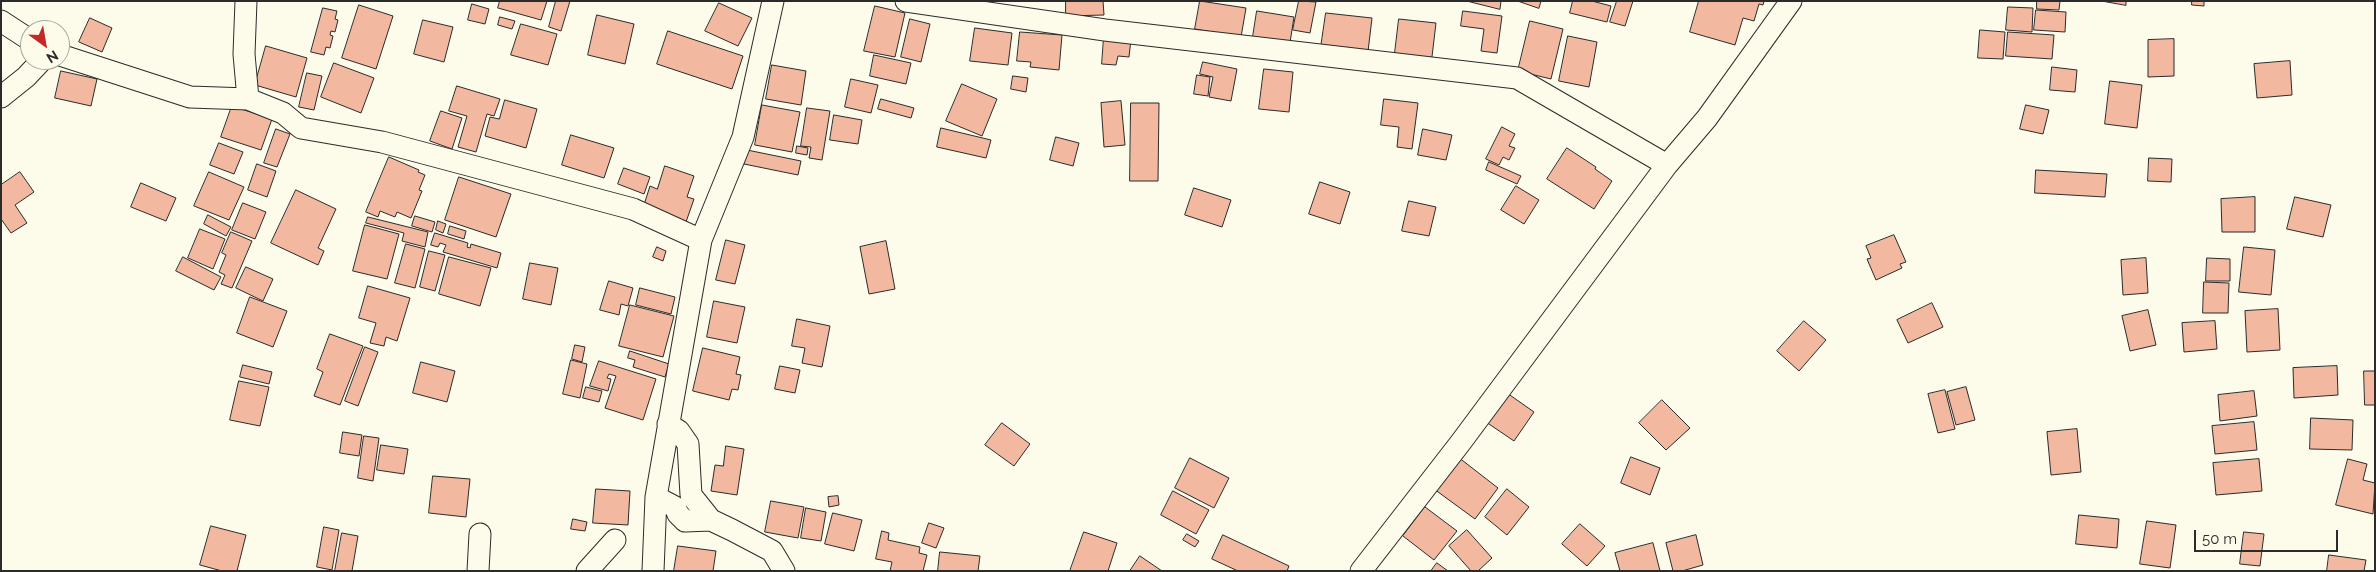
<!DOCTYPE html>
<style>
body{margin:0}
#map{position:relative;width:2376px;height:572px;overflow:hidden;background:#fdfbea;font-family:Raleway,sans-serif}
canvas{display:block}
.frame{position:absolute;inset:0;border:2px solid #2b2b2b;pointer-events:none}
.north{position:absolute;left:20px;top:20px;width:50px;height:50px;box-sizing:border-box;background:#fdfbea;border:1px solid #a9a89e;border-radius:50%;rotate:148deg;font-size:14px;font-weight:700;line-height:20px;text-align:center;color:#2b2b2b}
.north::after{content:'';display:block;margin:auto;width:18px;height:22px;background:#c62828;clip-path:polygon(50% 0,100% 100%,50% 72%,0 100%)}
.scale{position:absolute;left:2194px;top:530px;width:144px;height:22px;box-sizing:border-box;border:2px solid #2b2b2b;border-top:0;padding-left:6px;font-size:15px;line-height:18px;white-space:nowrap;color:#2b2b2b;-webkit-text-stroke:4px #fdfbea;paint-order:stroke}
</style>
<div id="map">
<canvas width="2376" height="572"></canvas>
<div class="frame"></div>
<div class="north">N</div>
<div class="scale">50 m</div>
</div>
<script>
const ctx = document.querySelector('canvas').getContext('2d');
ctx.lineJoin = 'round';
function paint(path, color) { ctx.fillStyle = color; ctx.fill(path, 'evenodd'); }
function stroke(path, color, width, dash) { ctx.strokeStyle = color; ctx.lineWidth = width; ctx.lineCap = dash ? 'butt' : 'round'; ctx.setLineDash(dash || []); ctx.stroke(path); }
const building = new Path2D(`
 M500,1H547L541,20L498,8Z
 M556,1H570L561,31L549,27Z
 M1066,1H1103L1104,15L1066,16Z
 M1200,1L1246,8L1241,37L1195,29Z
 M1299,1L1316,2L1310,33L1293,30Z
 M1467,1H1501L1500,9Z
 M1518,1H1541L1539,8Z
 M1573,1H1592L1611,6L1607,22L1570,13Z
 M1617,1H1633L1625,26L1610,22Z
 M1699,1H1764L1763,5L1759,4L1754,21L1743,18L1735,45L1690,32Z
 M2037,1H2060L2059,10L2037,9Z
 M2102,1H2126V5Z
 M2192,1H2204V6L2192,5Z
 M719,3L752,18L738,46L705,31Z
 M472,4L489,9L485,24L468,20Z
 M359,5L393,16L376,69L342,58Z
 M875,6L905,13L895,57L864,51Z
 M2008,7L2033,8L2032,32L2006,30Z
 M323,8L337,11L335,19L338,20L335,32L331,31L330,35L333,36L330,48L326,47L324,55L311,52Z
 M2036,10L2066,12L2065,32L2034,30Z
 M1257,11L1294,17L1289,49L1252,43Z
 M1463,11L1502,16L1497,53L1481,51L1484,29L1461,26Z
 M1326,13L1372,18L1367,60L1320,54Z
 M597,15L634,24L625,64L588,55Z
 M500,17L515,21L512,29L498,25Z
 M90,18L112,28L102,52L79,42Z
 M910,19L930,24L921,62L901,57Z
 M1399,19L1436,23L1431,65L1394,61Z
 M423,20L453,27L444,62L414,54Z
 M1530,21L1563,29L1551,79L1518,71Z
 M521,24L557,34L548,65L511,55Z
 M975,28L1012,33L1008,65L970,61Z
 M1980,30L2005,32L2003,59L1978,58Z
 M668,31L743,56L732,89L657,64Z
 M1020,32L1062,35L1059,70L1030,67L1031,62L1017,61Z
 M2008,32L2054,35L2052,59L2006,56Z
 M1568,36L1597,42L1589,87L1559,81Z
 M1104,37L1131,39L1129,57L1118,56L1116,65L1102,64Z
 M2174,39V76L2148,77V40Z
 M266,46L307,58L296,97L255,85Z
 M874,55L911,63L906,84L870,76Z
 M2290,61L2292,95L2257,98L2254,64Z
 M1203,62L1237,69L1231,101L1209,97L1213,77L1200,74Z
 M334,63L374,78L361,113L321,97Z
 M772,65L806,71L801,105L766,99Z
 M2052,67L2077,70L2075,92L2050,90Z
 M1264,69L1293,72L1289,112L1259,109Z
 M61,71L97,79L91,106L55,98Z
 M307,73L322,76L314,110L299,107Z
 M1197,75L1210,77L1208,96L1194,94Z
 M1013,76L1028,78L1026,92L1011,89Z
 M851,79L878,85L871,113L845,107Z
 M2110,81L2142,85L2137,128L2105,124Z
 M962,84L997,99L982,136L946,121Z
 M457,86L500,99L494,116L487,114L476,152L458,147L467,116L449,111Z
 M881,99L914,108L911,118L878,109Z
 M1384,99L1418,103L1412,149L1397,147L1399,127L1381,125Z
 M505,100L537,109L526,148L485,136L490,117L499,119Z
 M1121,101L1125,145L1104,147L1101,103Z
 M1131,103H1159L1158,181H1130Z
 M762,105L800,112L792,152L755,145Z
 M2026,105L2049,110L2043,134L2020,129Z
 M232,106L272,119L261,150L221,137Z
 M807,108L830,111L822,160L809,158L811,147L801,146Z
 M441,111L462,118L452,149L430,141Z
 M834,115L862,120L858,144L830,140Z
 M1502,127L1515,134L1509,146L1515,148L1509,160L1503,157L1499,165L1486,159Z
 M941,128L991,140L986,158L937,147Z
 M276,129L290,134L277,167L264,163Z
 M1423,129L1452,135L1446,160L1418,155Z
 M571,135L614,148L604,178L562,165Z
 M1056,137L1079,143L1073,166L1050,160Z
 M219,143L243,152L234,174L210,165Z
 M797,146L808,148L807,155L796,153Z
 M1567,148L1596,167L1595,169L1612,181L1594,209L1547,179Z
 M747,150L801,161L798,175L744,164Z
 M389,157L419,170L418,172L425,175L419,190L422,191L411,218L397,212L395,217L380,211L378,217L366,212Z
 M2149,158L2172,159L2171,182L2148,181Z
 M1489,162L1521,176L1517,184L1486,170Z
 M257,164L276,171L267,197L248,190Z
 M665,166L694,176L687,197L694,199L686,222L643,208L650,186L657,189Z
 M624,168L650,177L644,194L618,184Z
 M2036,170L2107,174L2105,197L2035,193Z
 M20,172L34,192L15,205L27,223L11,233L1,219V185Z
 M209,172L244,187L229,220L194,206Z
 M459,177L511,194L496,237L445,220Z
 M1320,182L1350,192L1340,224L1309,214Z
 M141,183L176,198L166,221L131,207Z
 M1516,186L1539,200L1524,224L1501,210Z
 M1194,188L1231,200L1222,227L1185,215Z
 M296,190L336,209L318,248L324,251L318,265L271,243Z
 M2255,197V232H2222L2221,199Z
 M2295,197L2331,205L2323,237L2287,229Z
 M1409,201L1436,207L1429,236L1402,231Z
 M243,203L266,212L255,239L232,230Z
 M208,215L231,227L226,236L204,224Z
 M415,216L435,222L432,232L412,226Z
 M368,217L428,232L425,247L402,241L404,233L366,223Z
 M438,221L446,224L443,233L436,230Z
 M365,225L399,234L387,279L353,271Z
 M450,226L466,231L464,239L448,234Z
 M200,229L225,239L213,269L188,258Z
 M231,232L252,241L232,288L221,284L225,275L219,272L226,255L222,253Z
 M435,233L468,243L467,247L470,248L471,244L501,253L497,268L443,252L446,245L440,243L438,247L431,245Z
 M1894,235L1906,262L1900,264L1902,268L1876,280L1867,259L1871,258L1866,246Z
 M726,240L745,245L735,284L716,280Z
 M886,241L895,289L869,294L860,247Z
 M406,244L425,249L415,288L395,283Z
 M657,247L666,251L663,261L653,257Z
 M2244,247L2275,250L2271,295L2239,292Z
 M429,251L445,255L435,291L420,287Z
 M183,257L221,277L214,290L176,271Z
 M449,257L491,268L480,306L439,294Z
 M2146,258L2148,293L2123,295L2121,260Z
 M2207,258L2230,259V281H2206Z
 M530,263L558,268L551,305L523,299Z
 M246,267L273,279L263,301L236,288Z
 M609,281L633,288L628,306L621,304L619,315L600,310Z
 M2204,282L2229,283L2228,313H2203Z
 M368,286L410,298L397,341L386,337L384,346L370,343L376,323L359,318Z
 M640,288L675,297L671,314L636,305Z
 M250,297L287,311L273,347L237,333Z
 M714,301L745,307L737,343L707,337Z
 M1932,303L1943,327L1908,343L1897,320Z
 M630,305L674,316L663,357L619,346Z
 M2278,309L2280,350L2247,352L2245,311Z
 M2148,310L2156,345L2130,351L2122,316Z
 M797,319L830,326L822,367L802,363L805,348L792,346Z
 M1804,321L1826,340L1799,371L1777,351Z
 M2215,321L2217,349L2184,352L2182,323Z
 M330,334L363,346L340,405L314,396L323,372L317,369Z
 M575,345L585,347L582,362L572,359Z
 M365,347L378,352L358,406L345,401Z
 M703,348L740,357L736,374L741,375L738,390L732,389L729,400L693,391Z
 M630,351L669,364L665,377L633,367L635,360L628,358Z
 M571,360L587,364L580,398L563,394Z
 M599,361L656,379L643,420L605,408L616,376L609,374L607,378L611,379L608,391L590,386Z
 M421,362L455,371L447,402L413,393Z
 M243,365L272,372L269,384L240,377Z
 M780,366L800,370L795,393L775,389Z
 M2337,366L2338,395L2294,398L2293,368Z
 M2364,371H2375V405H2365Z
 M239,381L269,387L260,426L230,420Z
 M586,387L602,391L599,402L583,398Z
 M1966,387L1975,420L1956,425L1947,392Z
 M1945,390L1955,429L1938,433L1928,394Z
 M2254,391L2257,416L2220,421L2218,395Z
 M1507,393L1534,412L1514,441L1486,422Z
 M1662,400L1690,428L1666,450L1639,423Z
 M2311,418L2353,420L2352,450L2310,449Z
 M2254,422L2257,450L2215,454L2212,426Z
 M1002,423L1030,444L1014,466L985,445Z
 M2077,429L2081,472L2051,475L2047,432Z
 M343,432L362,435L359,456L340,453Z
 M364,436L379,438L373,481L358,478Z
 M381,445L408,449L404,474L377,470Z
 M726,446L744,449L737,495L711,491L715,465L723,466Z
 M1458,457L1498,488L1475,519L1434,489Z
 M1631,457L1660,468L1650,495L1621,483Z
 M1190,458L1229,478L1214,508L1175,488Z
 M2259,459L2262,491L2216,495L2213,463Z
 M2348,459L2367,464L2363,480L2375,483L2373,514L2336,505Z
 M433,476L470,479L466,517L429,513Z
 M596,489L630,491L628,525L593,523Z
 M1507,489L1529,507L1507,535L1485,517Z
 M1173,491L1209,510L1196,534L1161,515Z
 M838,496L839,505L829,507L828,497Z
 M771,501L804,507L798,538L765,532Z
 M1425,507L1457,531L1434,560L1403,536Z
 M806,508L826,512L821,541L801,538Z
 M833,513L862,520L854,551L825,544Z
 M2079,515L2119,519L2117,548L2076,544Z
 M573,519L587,522L585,531L571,529Z
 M2147,521L2176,525L2170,568L2140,564Z
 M929,523L944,528L936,548L922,543Z
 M1580,524L1605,546L1587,566L1562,544Z
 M211,526L246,535L237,571H222L200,565Z
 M324,527L339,530L332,570L317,567Z
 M1467,530L1492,558L1478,571H1471L1449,546Z
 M882,531L889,533L888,540L920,547L919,553L927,555L923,571H890L892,562L876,559Z
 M1084,532L1117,543L1108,571H1070Z
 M2244,532L2264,534L2260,566L2240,564Z
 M342,533L358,536L352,571H335Z
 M1187,534L1199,541L1195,547L1183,540Z
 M1223,535L1289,566L1287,571H1238L1212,559Z
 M1696,535L1703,565L1682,571H1673L1666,543Z
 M1653,543L1660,571H1620L1615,553Z
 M678,546L716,551L713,571H674Z
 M940,552L980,556L978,571H938Z
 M2329,555L2366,560L2364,571H2327Z
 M1140,556L1162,571H1130Z
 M1437,563L1448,571H1431Z`);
paint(building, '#f2b8a0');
stroke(building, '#2b2b2b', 1);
const minor = new Path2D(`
 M246,1L244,54L248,99
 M906,1L1105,30L1517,78L1667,165
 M1,21L30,40
 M60,55L190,97L248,99L283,113L301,128L382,142L633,209L701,240
 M1,97L26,77L42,60
 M668,424L679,431L688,444L691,495L711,520
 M656,497L675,507L678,514L685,521L711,520L732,530L772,551L784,571
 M478,571L480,534
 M587,571L615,540
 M653,571L656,497L701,240L743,137L773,1
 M1361,571L1461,442L1667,165L1707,118L1791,1`);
stroke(minor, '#2b2b2b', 23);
stroke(minor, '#fdfbea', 21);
</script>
